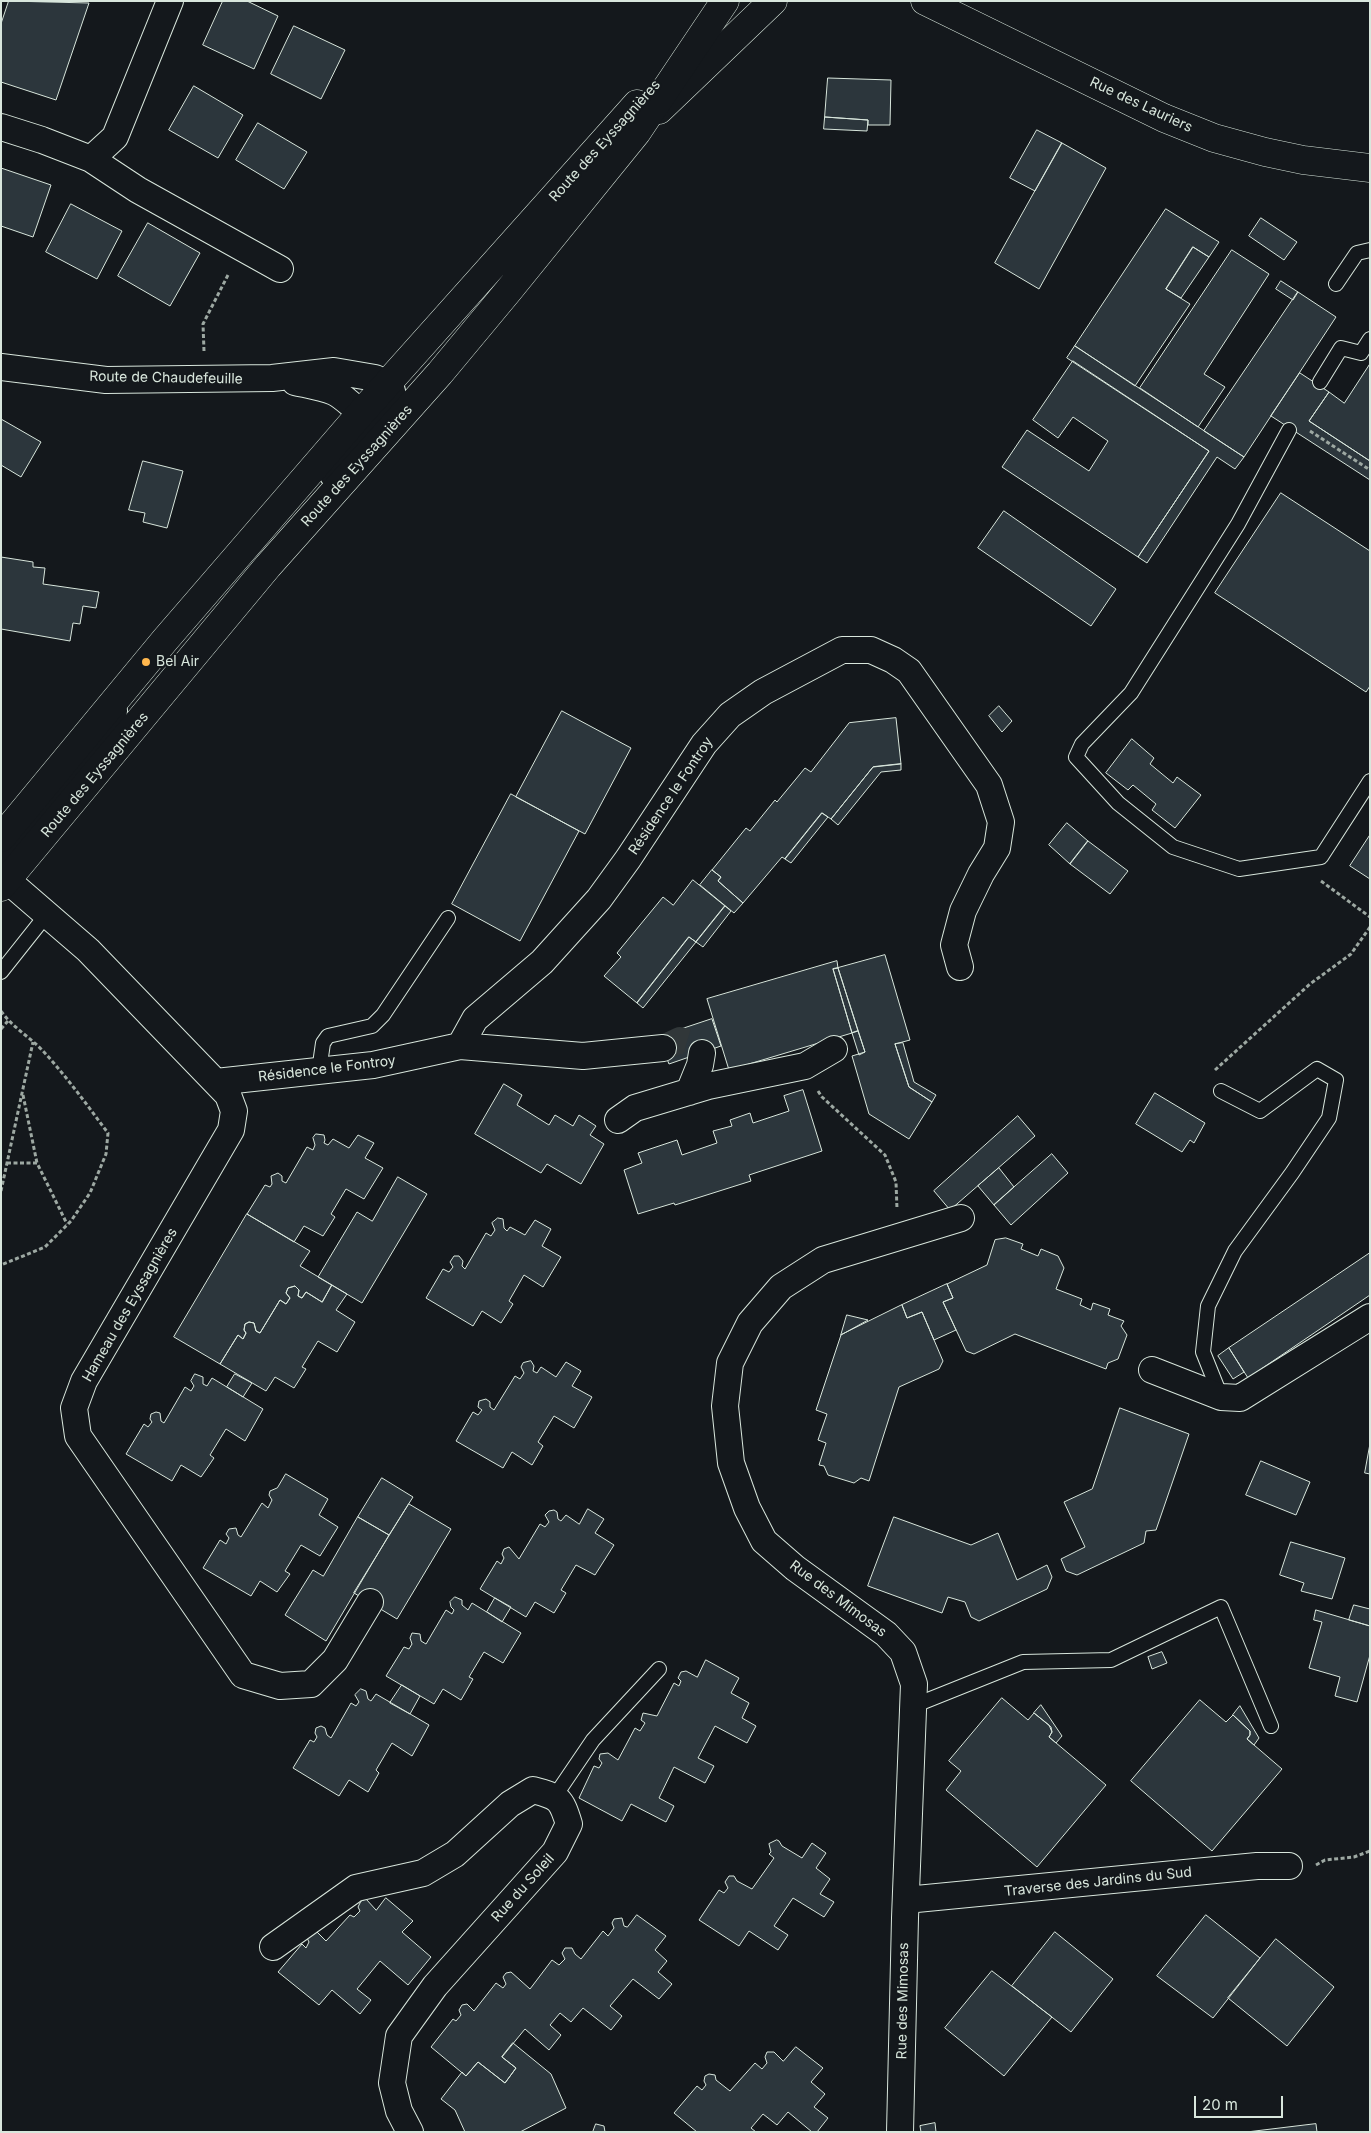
<!DOCTYPE html>
<meta charset="utf-8">
<style>
body{margin:0}
#map{position:relative;width:1371px;height:2133px;overflow:hidden;background:#14181c;font-family:Inter,sans-serif}
canvas{display:block}
.frame{position:absolute;inset:0;border:2px solid #d8e6dc;pointer-events:none}
.scale{position:absolute;left:1194px;top:2096px;width:89px;height:22px;box-sizing:border-box;border:2px solid #d8e6dc;border-top:0;padding-left:6px;font-size:15px;line-height:18px;white-space:nowrap;color:#d8e6dc;-webkit-text-stroke:4px #14181c;paint-order:stroke}
</style>
<div id="map">
<canvas width="1371" height="2133"></canvas>
<div class="frame"></div>
<div class="scale">20 m</div>
</div>
<script>
const ctx = document.querySelector('canvas').getContext('2d');
ctx.lineJoin = 'round';
function paint(path, color) { ctx.fillStyle = color; ctx.fill(path, 'evenodd'); }
function stroke(path, color, width, dash) { ctx.strokeStyle = color; ctx.lineWidth = width; ctx.lineCap = dash ? 'butt' : 'round'; ctx.setLineDash(dash || []); ctx.stroke(path); }
function write(font, color, halo, rows, align = 'center') {
  ctx.font = font + ' Inter,sans-serif'; ctx.lineWidth = 4; ctx.setLineDash([]); ctx.textBaseline = 'middle'; ctx.strokeStyle = halo; ctx.fillStyle = color; for (const [text, x, y, turn = 0] of rows) {
    ctx.save(); ctx.translate(x, y); ctx.rotate((+turn || 0) * Math.PI / 180); ctx.textAlign = isNaN(turn) ? turn : align; if (halo) ctx.strokeText(text, 0, 0); ctx.fillText(text, 0, 0); ctx.restore();
  }
}
const building = new Path2D(`
 M9,1L89,3L56,100L1,82V24Z
 M223,1H247L278,16L254,69L203,45Z
 M294,26L345,50L321,99L271,74Z
 M828,78L891,80L890,125H868V120L825,117Z
 M194,86L243,115L218,158L169,130Z
 M825,117L868,120L867,131L824,129Z
 M258,123L307,152L284,189L236,160Z
 M1037,130L1062,143L1035,191L1010,178Z
 M1062,143L1106,168L1039,289L995,263Z
 M1,168L51,185L33,237L1,226Z
 M71,204L122,231L97,279L46,252Z
 M1166,209L1219,242L1209,257L1193,247L1166,289L1190,304L1135,386L1075,346Z
 M1261,218L1297,242L1284,260L1249,236Z
 M148,223L200,253L170,306L118,276Z
 M1193,247L1209,257L1181,298L1166,289Z
 M1232,250L1269,274L1204,374L1225,387L1198,427L1140,388Z
 M1281,281L1298,292L1293,300L1276,289Z
 M1298,292L1336,317L1244,457L1204,431Z
 M1075,346L1244,457L1235,469L1217,457L1147,563L1138,557L1209,451L1067,358Z
 M1073,361L1209,451L1138,557L1002,467L1027,430L1089,471L1108,441L1073,417L1058,438L1033,420Z
 M1370,364V461L1309,421L1329,392L1344,403Z
 M1300,373L1329,392L1309,421L1370,461V480L1271,416Z
 M1,419L41,442L21,477L1,465Z
 M143,461L183,471L167,528L143,522L145,513L129,510Z
 M1281,493L1370,551V686L1366,692L1215,593Z
 M1004,511L1116,589L1091,626L978,548Z
 M1,557L33,562V567L45,568L43,584L99,592L96,608L83,606L80,624L73,623L70,641L1,629Z
 M999,706L1012,721L1002,732L989,716Z
 M562,711L631,748L585,834L516,797Z
 M896,718L901,764L873,767L831,819L822,813L785,859L782,857L743,903L718,881L721,877L712,870L746,828L750,831L775,800L777,802L805,768L811,772L849,723Z
 M1132,739L1154,758L1150,764L1173,783L1177,777L1201,795L1175,828L1152,810L1156,804L1133,785L1128,790L1106,773Z
 M901,764V770L881,772L838,825L831,819L873,767Z
 M511,794L579,831L520,941L452,904Z
 M822,813L828,817L791,863L785,859Z
 M1067,823L1088,841L1070,864L1049,845Z
 M1370,835V879L1350,866Z
 M1088,841L1128,871L1110,894L1070,864Z
 M712,870L721,877L718,881L743,903L734,913L700,885Z
 M693,880L725,906L696,942L689,937L637,1003L604,976L621,957L617,953L663,897L673,905Z
 M725,906L731,911L703,947L696,942Z
 M689,937L696,942L643,1008L637,1003Z
 M885,955L910,1040L895,1044L909,1087L932,1102L909,1139L869,1114L852,1056L865,1052L838,968Z
 M837,961L838,968L833,969L852,1033L729,1070L707,999Z
 M838,968L858,1031L852,1033L833,969Z
 M712,1019L721,1046L669,1064L658,1037Z
 M858,1031L865,1052L859,1055L852,1033Z
 M903,1043L914,1082L936,1095L932,1102L909,1087L895,1044Z
 M504,1084L522,1095L517,1105L549,1125L555,1115L573,1126L579,1115L596,1126L590,1135L604,1144L581,1184L547,1164L541,1173L475,1134Z
 M803,1090L822,1151L749,1175L751,1181L675,1205L674,1203L638,1214L624,1170L642,1163L638,1153L677,1140L682,1155L717,1143L713,1131L732,1126L730,1120L750,1113L753,1123L789,1111L784,1096Z
 M1155,1093L1205,1123L1194,1143L1190,1140L1182,1152L1136,1124Z
 M1018,1116L1035,1136L950,1210L934,1191Z
 M316,1134L324,1135L325,1140L324,1143L328,1145L333,1139L349,1148L358,1135L374,1143L365,1158L383,1168L364,1199L346,1189L331,1214L335,1217L323,1236L304,1226L294,1242L247,1214L265,1185L270,1187L272,1184L271,1176L278,1173L282,1176V1181L286,1183L307,1147L313,1150L315,1145L313,1138Z
 M1052,1154L1068,1173L1011,1225L994,1205Z
 M999,1168L1014,1187L994,1205L978,1186Z
 M398,1177L427,1194L362,1303L318,1277L357,1212L372,1221Z
 M247,1214L310,1251L300,1266L332,1285L322,1302L306,1292L302,1298L298,1296L299,1290L295,1286L288,1288L286,1293L290,1298L286,1304L280,1300L260,1333L256,1331L254,1323L249,1322L245,1324L244,1330L246,1333L243,1339L238,1335L220,1364L174,1337Z
 M498,1218L503,1219L504,1228L507,1231L510,1227L525,1235L535,1220L551,1229L542,1246L561,1257L543,1287L524,1275L509,1301L513,1304L501,1323L482,1311L473,1326L426,1298L443,1269L449,1272L453,1267L450,1262L454,1256H459L463,1261L462,1266L465,1269L486,1233L491,1236L495,1230L492,1223Z
 M1006,1238L1023,1244L1021,1249L1038,1256L1041,1249L1058,1256L1064,1268L1056,1289L1082,1299L1080,1305L1091,1310L1093,1303L1110,1309L1108,1315L1124,1321L1121,1326L1127,1335L1118,1359L1108,1363L1106,1369L1015,1334L974,1354L966,1351L943,1302L953,1298L947,1284L987,1265L995,1240Z
 M1370,1253V1295L1248,1378L1229,1348Z
 M947,1284L953,1298L943,1302L956,1330L934,1340L922,1312L907,1318L902,1305Z
 M332,1285L347,1294L336,1310L355,1322L337,1352L318,1341L302,1367L306,1369L294,1388L275,1377L266,1391L220,1364L238,1335L243,1339L246,1333L244,1330L245,1324L249,1322L254,1323L256,1331L260,1333L280,1300L286,1304L290,1298L286,1293L288,1288L295,1286L299,1290L298,1296L302,1298L306,1292L322,1302Z
 M902,1305L907,1318L922,1312L943,1361L939,1369L899,1387L869,1481L861,1478L854,1483L828,1475L824,1466L819,1465L826,1443L818,1440L827,1414L816,1410L841,1335Z
 M847,1315L868,1320L841,1335Z
 M1229,1348L1244,1372L1233,1379L1218,1356Z
 M531,1361L534,1366L533,1371L537,1373L541,1367L556,1377L566,1362L581,1371L572,1386L592,1397L574,1428L554,1416L538,1442L543,1446L532,1465L512,1452L503,1468L456,1441L473,1412L478,1415L482,1410L478,1407L479,1401L486,1399L490,1402V1407L494,1410L515,1376L520,1379L524,1373L521,1367L523,1363Z
 M195,1374L203,1377V1384L207,1386L212,1378L263,1409L245,1441L226,1429L210,1455L214,1458L201,1477L181,1465L172,1481L126,1454L144,1424L148,1427L152,1422L150,1419L151,1414L156,1412L160,1413L161,1421L164,1423L185,1387L191,1391L194,1386L191,1381Z
 M235,1374L252,1383L243,1397L227,1387Z
 M1120,1408L1189,1434L1156,1530L1146,1531L1144,1543L1077,1575L1066,1571L1061,1559L1085,1547L1064,1502L1092,1489Z
 M1370,1444V1474L1365,1473Z
 M1261,1461L1310,1482L1296,1515L1246,1495Z
 M286,1474L328,1499L319,1515L338,1527L320,1556L301,1545L285,1571L290,1574L277,1592L260,1581L251,1596L203,1568L220,1540L226,1544L229,1538L226,1534L229,1529L236,1528L238,1535L241,1537L262,1503L268,1508L272,1500L269,1495L270,1491L277,1488Z
 M382,1478L413,1497L389,1535L358,1517Z
 M409,1504L451,1529L397,1619L354,1593Z
 M588,1509L604,1519L595,1533L614,1545L595,1575L576,1565L561,1590L566,1593L554,1613L535,1602L526,1617L480,1589L497,1561L501,1564L504,1558L502,1554L504,1549L509,1547L519,1559L540,1524L545,1527L549,1522L545,1515L549,1511L554,1510L557,1512L558,1519L561,1521L566,1515L579,1524Z
 M358,1517L389,1535L326,1641L285,1615L313,1570L323,1576Z
 M894,1517L971,1545L998,1533L1017,1580L1047,1565L1052,1577L1047,1589L979,1621L971,1617L965,1602L948,1597L942,1613L868,1586Z
 M1291,1542L1345,1558L1332,1599L1301,1591L1304,1583L1280,1575Z
 M455,1597L462,1600V1605L468,1610L472,1603L521,1633L503,1663L484,1652L469,1677L473,1679L461,1700L443,1689L434,1704L386,1676L404,1647L409,1649L412,1644L410,1638L412,1633L420,1634L421,1641L426,1644L446,1610L452,1614L454,1610L451,1607L450,1602Z
 M495,1598L511,1607L502,1622L487,1612Z
 M1354,1605L1370,1609V1626L1349,1620Z
 M1316,1610L1370,1626V1655L1357,1702L1335,1696L1340,1677L1309,1668L1322,1622L1314,1620Z
 M1162,1652L1167,1663L1152,1669L1148,1657Z
 M706,1660L739,1678L731,1693L749,1703L742,1718L756,1726L747,1743L715,1726L698,1758L714,1766L705,1783L674,1767L659,1798L674,1806L666,1822L631,1804L622,1821L579,1798L594,1766L599,1768L602,1763L599,1759L600,1754L608,1753L618,1760L635,1728L640,1731L645,1723L641,1720L643,1713L657,1716L674,1683L679,1686L681,1681L678,1678L681,1672L686,1671L697,1677Z
 M402,1685L420,1696L410,1714L390,1703Z
 M361,1689L366,1691L368,1699L371,1701L376,1694L429,1725L412,1756L392,1743L376,1770L379,1773L368,1792L349,1780L339,1796L293,1768L310,1740L314,1742L317,1737L315,1733L316,1728L321,1726L325,1728L327,1735L331,1738L351,1703L356,1706L359,1702L355,1695Z
 M1002,1698L1028,1720L1034,1713L1049,1725L1052,1732L1049,1737L1106,1785L1037,1867L946,1790L961,1771L949,1761Z
 M1200,1700L1226,1722L1233,1715L1250,1731V1735L1247,1739L1282,1769L1212,1851L1131,1781Z
 M1041,1705L1062,1736L1056,1743L1049,1737L1052,1732L1051,1727L1034,1713Z
 M1240,1706L1259,1738L1254,1745L1247,1739L1250,1735V1731L1233,1715Z
 M777,1840L779,1841L782,1846L802,1858L812,1843L826,1853L816,1868L830,1879L820,1894L834,1902L824,1917L793,1898L774,1926L788,1935L778,1950L749,1931L739,1946L699,1920L719,1890L724,1893L728,1888L725,1882L729,1876H734L737,1881L752,1889L774,1858L769,1854L771,1852L769,1844Z
 M386,1898L413,1921L402,1932L431,1957L408,1985L380,1961L357,1989L371,2000L360,2014L332,1990L319,2005L278,1972L302,1944L306,1948L309,1942L307,1938L316,1931L326,1941L350,1915L354,1917L360,1911L358,1907L361,1901L366,1899L376,1910Z
 M637,1915L666,1936L655,1950L667,1961L658,1972L672,1984L659,1999L633,1979L610,2006L622,2016L611,2030L583,2008L571,2022L560,2013L550,2025L561,2035L549,2050L525,2029L502,2057L516,2068L505,2083L478,2062L466,2076L431,2047L453,2019L456,2021L461,2015L459,2010L462,2005L467,2004L474,2011L496,1983L503,1988L506,1984L503,1977L506,1973L511,1972L530,1989L552,1960L559,1965L565,1959L562,1953L565,1948H572L575,1954L581,1959L603,1931L608,1936L614,1928L612,1923L614,1919L622,1918L624,1926L627,1927Z
 M1206,1915L1260,1958L1213,2018L1157,1976Z
 M1055,1932L1113,1979L1071,2032L1012,1986Z
 M1276,1939L1334,1987L1287,2046L1228,1998Z
 M992,1971L1052,2017L1004,2076L945,2028Z
 M513,2043L551,2074L566,2108L520,2132H465L455,2110L441,2099L462,2072L466,2076L478,2062L505,2083L516,2068L502,2057Z
 M796,2047L823,2068L811,2082L825,2094L814,2107L828,2118L817,2132H812L788,2112L777,2125L763,2114L751,2128L756,2132H697L674,2113L697,2086L702,2090L706,2085L704,2081L705,2076L709,2074L715,2075L716,2080L730,2091L755,2063L762,2069L767,2063L765,2057L767,2052H774L783,2061Z
 M935,2123L936,2132H921L920,2126Z
 M596,2124L604,2126L605,2132H593Z
 M1316,2124L1317,2132H1247Z`);
paint(building, '#2c363c');
stroke(building, '#d8e6dc', 1);
stroke(new Path2D(`
 M663,1048L680,1040L690,1043L702,1053`), '#313739', 26, [26, 13]);
const service = new Path2D(`
 M1336,284L1357,253L1370,250
 M1320,382L1341,348L1361,353L1370,339
 M1289,430L1238,524L1131,693L1082,744L1076,757L1118,803L1173,847L1239,869L1321,857L1370,781
 M1,972L47,914
 M319,1071L323,1043L328,1036L372,1026L383,1015L448,918
 M1221,1091L1260,1111L1317,1069L1336,1080L1329,1118L1292,1173L1235,1251L1208,1306L1203,1352L1221,1397
 M913,1706L1023,1662L1111,1660L1221,1607L1271,1726
 M555,1796L593,1740L659,1669`);
const minor = new Path2D(`
 M1,127L42,140L91,159L138,190L280,269
 M91,159L115,137L170,1
 M1,367L106,380L272,378L334,371L375,378L387,384L392,391L393,399L333,475
 M295,382C308,385 321,387 334,392C354,402 356,419 382,412
 M1,878L7,880L88,950L228,1095L234,1111L231,1130L84,1381L74,1408L78,1436L243,1675L280,1686L311,1684L335,1660L370,1602
 M7,880L3,868L5,856L97,744L114,711
 M460,1046L583,1056L663,1048
 M216,1082L373,1065L460,1046L475,1019L542,962L599,899L628,859L704,744L730,715L763,692L842,650H871L893,660L909,671L989,785L1001,822L997,848L981,874L963,911L954,945L960,967
 M689,1092L700,1065L702,1053
 M618,1120L635,1108L708,1086L805,1066L834,1049
 M1152,1370L1221,1397L1240,1398L1370,1317
 M906,1900L1257,1866H1289
 M273,1947L356,1888L423,1873L455,1854L510,1804L533,1790C559,1797 561,1798 569,1824L555,1852L435,1986L399,2036L392,2083L399,2111L410,2132
 M900,2132L905,1918L914,1684L903,1652L886,1634L795,1568L764,1541L747,1508L731,1463L725,1406L730,1363L750,1323L781,1287L823,1260L961,1218`);
const secondary = new Path2D(`
 M925,1L1164,118L1214,138L1265,152L1303,160L1370,168
 M659,110L773,1`);
const primary = new Path2D(`
 M1,838L165,640L361,413L637,104
 M1,887L268,566L440,373L509,290L637,132L725,1`);
stroke(service, '#d8e6dc', 16);
stroke(minor, '#d8e6dc', 28);
stroke(secondary, '#d8e6dc', 29);
stroke(primary, '#d8e6dc', 29);
stroke(new Path2D(`
 M204,351L203,324L229,273
 M1310,431L1370,470
 M1321,881L1370,917
 M1,1011C13,1028 30,1037 43,1051C67,1077 87,1105 108,1133L106,1154L90,1193L71,1221L45,1247L1,1265
 M1,1029L8,1021
 M1215,1070L1310,984L1351,954L1370,927
 M818,1091L822,1097L885,1155L896,1182L897,1209
 M23,1095L37,1163
 M7,1163H37L67,1224
 M1,1191L33,1042
 M1316,1865L1325,1860L1354,1857L1370,1851`), '#9da8a2', 3, [4, 2.5]);
stroke(service, '#14181c', 14);
stroke(minor, '#14181c', 26);
stroke(secondary, '#14181c', 28);
stroke(primary, '#14181c', 28);
for (const [x, y, r, color] of [
 [146,662,5,"#ffb74d"]
]) { const dot = new Path2D(); dot.arc(x, y, r, 0, 2 * Math.PI); ctx.fillStyle = color; ctx.fill(dot); stroke(dot, '#14181c', 2); }
write('14px', '#d8e6dc', '#14181c', [
 ["Rue des Lauriers",1141,105,25],
 ["Route des Eyssagnières",605,141,-48],
 ["Route de Chaudefeuille",166,378,1],
 ["Route des Eyssagnières",357,466,-48],
 ["Route des Eyssagnières",95,775,-50],
 ["Résidence le Fontroy",671,796,-56],
 ["Résidence le Fontroy",327,1069,-7],
 ["Hameau des Eyssagnières",130,1305,-60],
 ["Rue des Mimosas",838,1599,37],
 ["Traverse des Jardins du Sud",1098,1882,-6],
 ["Rue du Soleil",523,1888,-48],
 ["Rue des Mimosas",903,2001,-89]
]);
write('14px', '#d8e6dc', '#14181c', [
 ["Bel Air",156,662]
], 'left');
</script>
